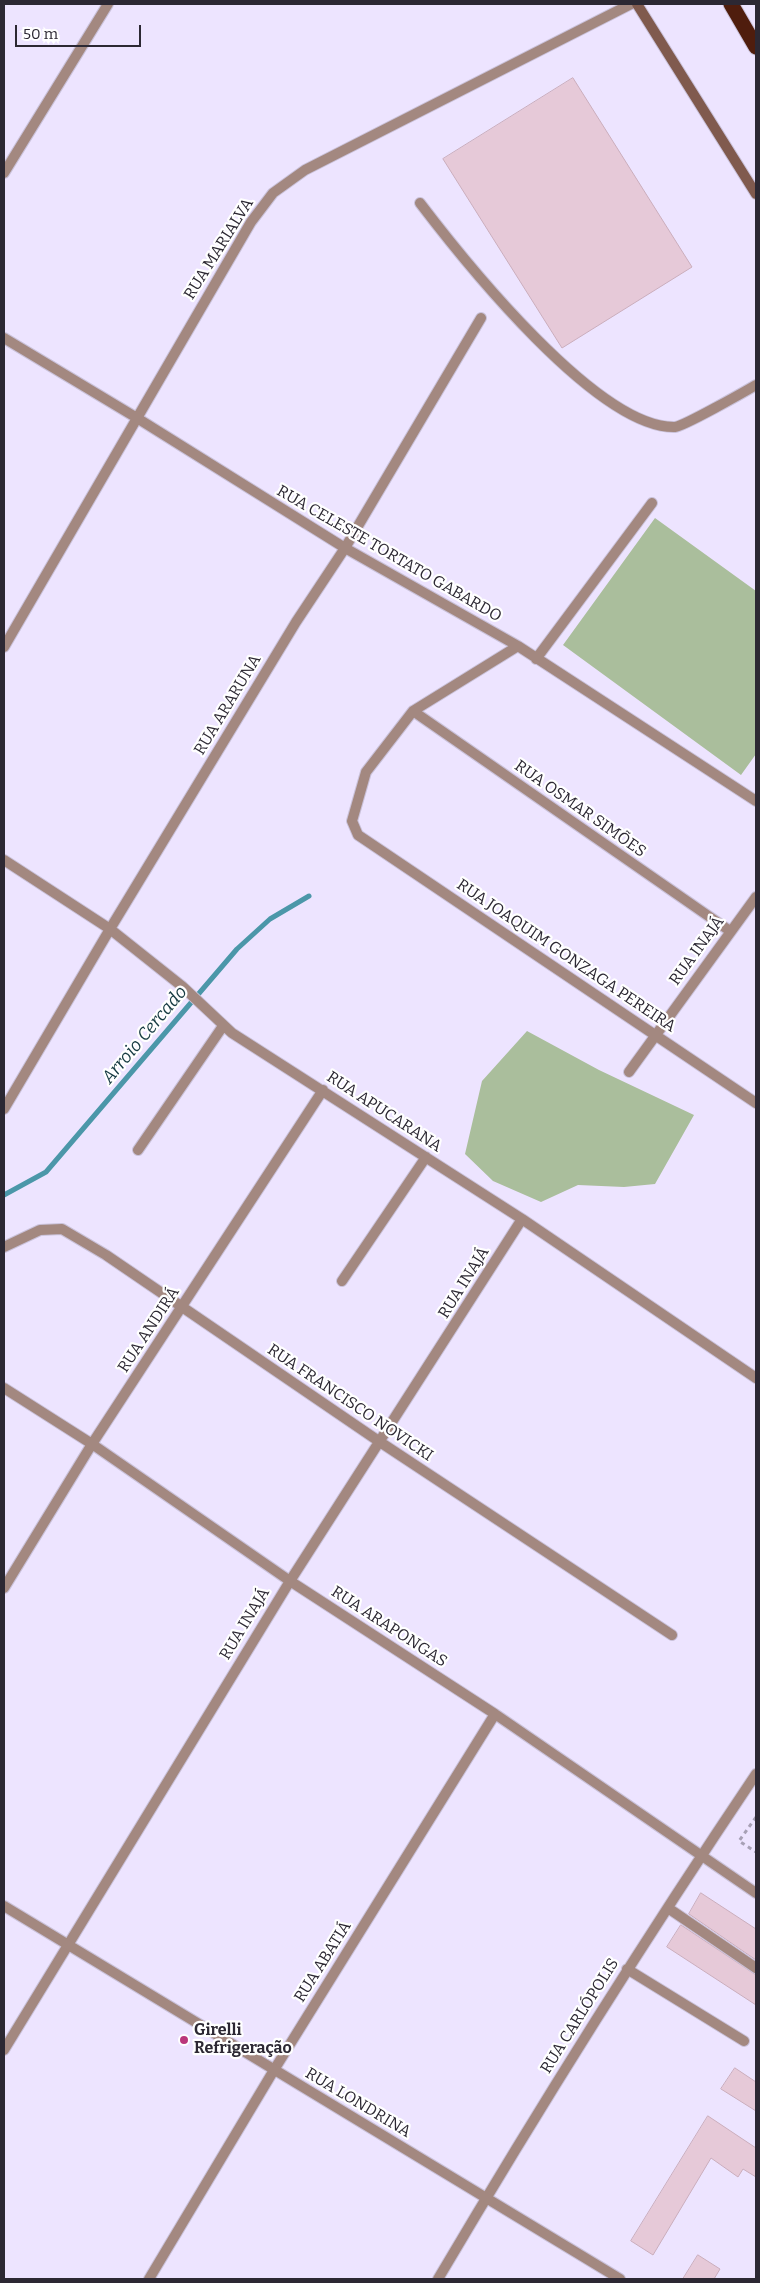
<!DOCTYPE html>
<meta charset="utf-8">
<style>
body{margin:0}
#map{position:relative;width:760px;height:2283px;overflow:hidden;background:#ede4ff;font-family:Bitter,serif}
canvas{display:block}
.frame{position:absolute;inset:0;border:5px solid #2c2833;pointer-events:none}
.scale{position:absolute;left:15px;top:25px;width:126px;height:22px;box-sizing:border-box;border:2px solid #2c2833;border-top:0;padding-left:6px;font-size:15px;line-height:18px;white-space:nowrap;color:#2c2833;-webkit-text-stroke:4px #fff;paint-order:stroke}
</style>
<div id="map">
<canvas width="760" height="2283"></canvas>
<div class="frame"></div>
<div class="scale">50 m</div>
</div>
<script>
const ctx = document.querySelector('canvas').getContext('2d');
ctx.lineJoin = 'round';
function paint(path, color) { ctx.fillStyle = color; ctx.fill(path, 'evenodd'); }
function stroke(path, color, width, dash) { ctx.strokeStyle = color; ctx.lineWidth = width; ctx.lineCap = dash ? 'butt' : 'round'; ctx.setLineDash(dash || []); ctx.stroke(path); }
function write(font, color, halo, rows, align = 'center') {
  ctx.font = font + ' Bitter,serif'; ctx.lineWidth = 4.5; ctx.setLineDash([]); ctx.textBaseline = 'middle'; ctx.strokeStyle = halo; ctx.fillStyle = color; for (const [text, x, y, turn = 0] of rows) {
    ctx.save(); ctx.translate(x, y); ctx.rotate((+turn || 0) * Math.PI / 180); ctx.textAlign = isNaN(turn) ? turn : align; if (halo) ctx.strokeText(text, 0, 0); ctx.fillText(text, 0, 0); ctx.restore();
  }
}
paint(new Path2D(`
 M655,518L756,591V754L741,775L563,645Z
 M527,1031L599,1070L694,1115L655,1184L624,1187L578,1185L541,1202L493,1181L465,1154L482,1081Z`), '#aabe9c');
stroke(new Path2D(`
 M4,1195L46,1172L237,949L270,919L309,896`), '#4b97a9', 5);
const building = new Path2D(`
 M573,78L692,267L562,348L443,159Z
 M701,1893L756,1929V1960L689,1914Z
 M681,1925L756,1975V2005L667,1947Z
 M735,2068L756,2082V2111L721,2089Z
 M708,2116L756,2148V2177L743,2169L738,2177L711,2158L653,2255L631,2241Z
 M698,2255L720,2269L714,2279H683Z`);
paint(building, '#e6c9d8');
stroke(building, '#caadbc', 1);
const service = new Path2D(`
 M420,203C465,262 598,429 675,427C684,426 744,392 756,385`);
const minor = new Path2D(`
 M4,173L108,4
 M4,338L137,418L345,548L518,646L756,801
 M518,646L413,711L366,772L352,821L358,835L756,1103
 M4,647L251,222L273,193L305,170L631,4
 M536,659L652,503
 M413,711L730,931
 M4,860L110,929L183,987L232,1033L522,1219L756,1378
 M629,1072L756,897
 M4,1109L110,929L296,622L345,548L481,318
 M138,1150L223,1026
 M4,1247L40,1230L62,1229L106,1255L380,1442L672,1635
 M342,1281L426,1157
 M4,1388L92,1444L290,1581L495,1714L756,1893
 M4,1588L92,1444L323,1090
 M668,1908L756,1968
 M627,1969L744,2041
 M4,2050L290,1581L522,1219
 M149,2279L274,2070L495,1714
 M438,2279C539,2108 645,1939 756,1774`);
const tertiary = new Path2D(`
 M4,1906L620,2279`);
const secondary = new Path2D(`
 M637,4L756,194`);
const motorway = new Path2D(`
 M731,4L756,47`);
stroke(service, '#cac2da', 12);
stroke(minor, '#cac2da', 12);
stroke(tertiary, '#cac2da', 12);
stroke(secondary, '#cac2da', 12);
stroke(motorway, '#cac2da', 17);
stroke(new Path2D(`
 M756,1817L739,1841L756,1852`), '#a7a0b5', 3, [4, 4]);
stroke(service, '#a38880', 10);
stroke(minor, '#a38880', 10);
stroke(tertiary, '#a38880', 10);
stroke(secondary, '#805a4e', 10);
stroke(motorway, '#4f1d0d', 15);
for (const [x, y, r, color] of [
 [184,2040,5,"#ba367b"]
]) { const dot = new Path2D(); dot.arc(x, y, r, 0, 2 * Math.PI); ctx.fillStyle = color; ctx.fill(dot); stroke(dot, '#fff', 2); }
write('16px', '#2c2833', '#fff', [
 ["RUA MARIALVA",219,249,-58],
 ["RUA CELESTE TORTATO GABARDO",389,554,30],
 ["RUA ARARUNA",228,705,-59],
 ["RUA OSMAR SIMÕES",580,809,35],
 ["RUA INAJÁ",697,951,-54],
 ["RUA JOAQUIM GONZAGA PEREIRA",566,956,34],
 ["RUA APUCARANA",384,1112,33],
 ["RUA INAJÁ",464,1283,-58],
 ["RUA ANDIRÁ",149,1330,-57],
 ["RUA FRANCISCO NOVICKI",350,1403,34],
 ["RUA INAJÁ",245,1624,-59],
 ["RUA ARAPONGAS",389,1627,33],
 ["RUA ABATIÁ",323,1962,-58],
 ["RUA CARLÓPOLIS",580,2016,-58],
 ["RUA LONDRINA",358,2103,31]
]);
write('bold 16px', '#2c2833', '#fff', [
 ["Girelli",194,2031],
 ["Refrigeração",194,2049]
], 'left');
write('italic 18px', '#173b43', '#fff', [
 ["Arroio Cercado",145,1035,-50]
]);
</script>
